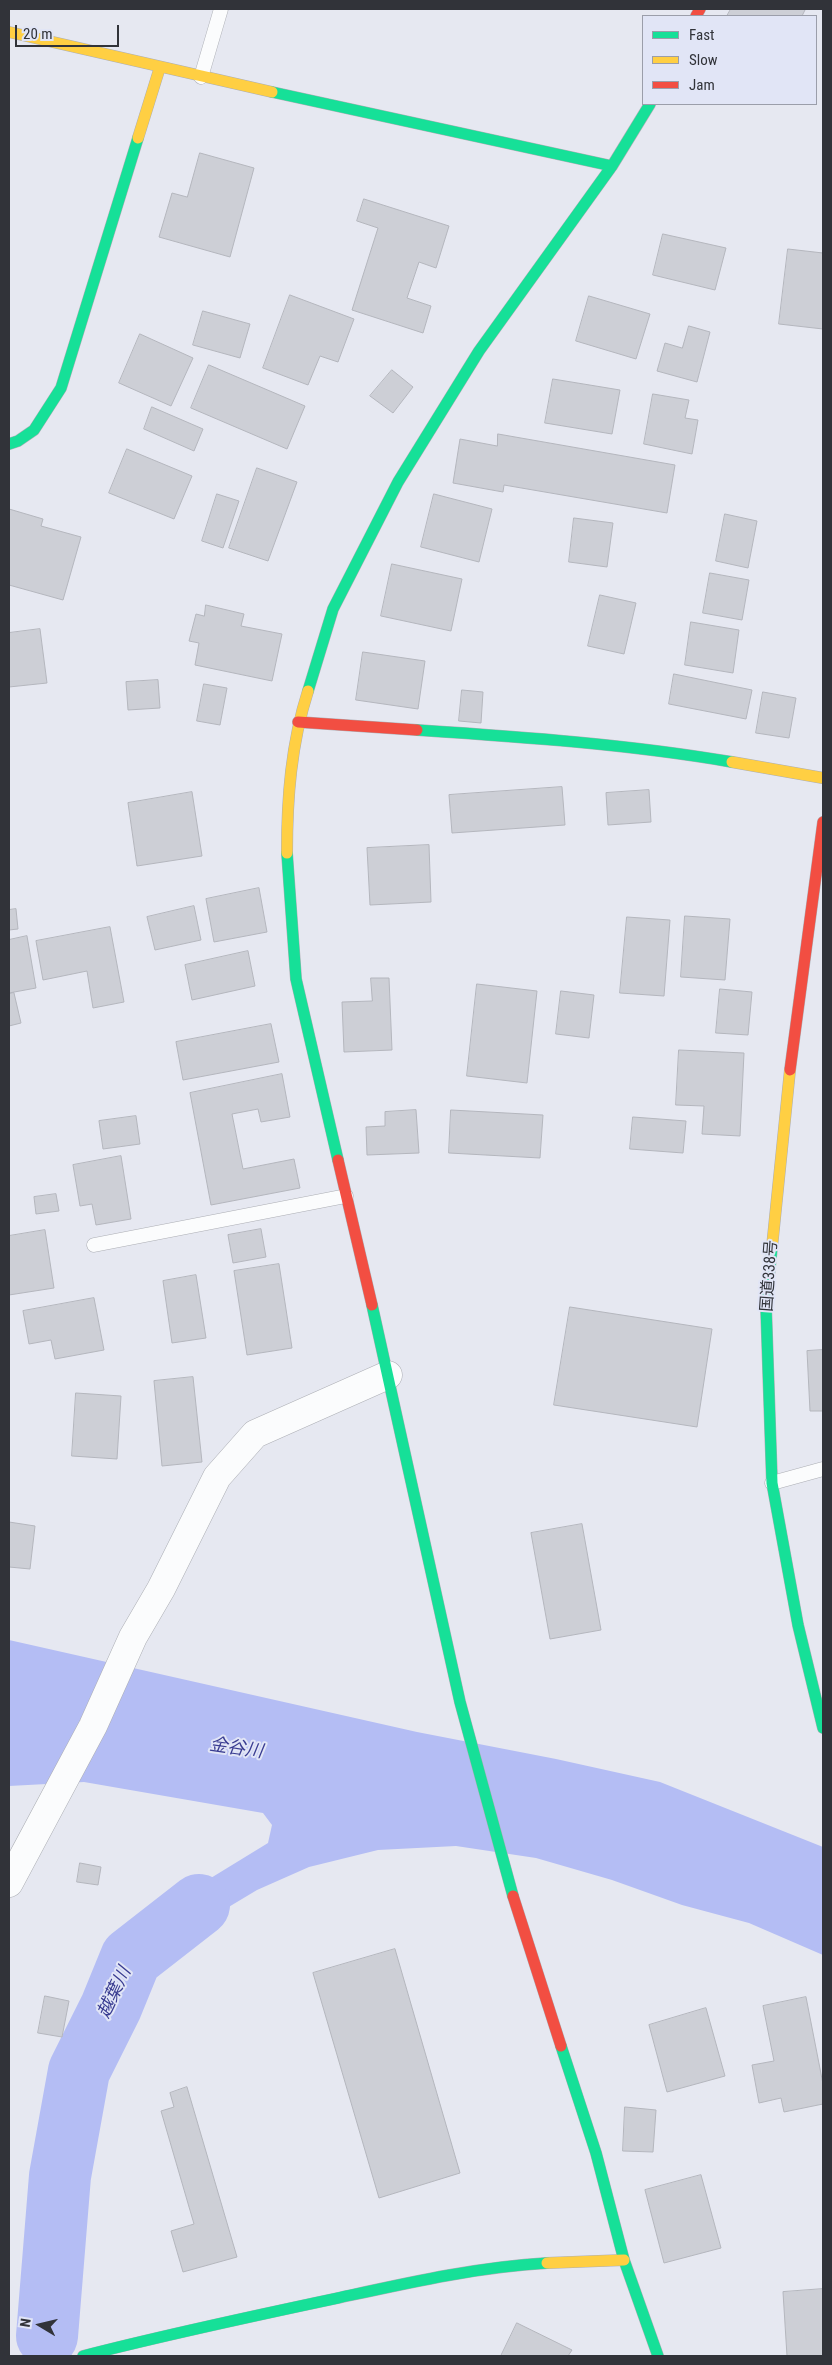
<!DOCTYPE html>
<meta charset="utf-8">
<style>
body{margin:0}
#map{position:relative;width:832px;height:2365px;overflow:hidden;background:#e6e8f1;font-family:"Roboto Condensed",sans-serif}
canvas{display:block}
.frame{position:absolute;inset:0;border:10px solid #313339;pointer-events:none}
.legend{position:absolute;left:642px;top:15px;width:175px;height:90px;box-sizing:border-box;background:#e1e5f6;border:1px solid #9b9eaa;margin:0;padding:6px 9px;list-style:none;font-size:15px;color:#313339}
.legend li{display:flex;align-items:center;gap:10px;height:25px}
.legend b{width:25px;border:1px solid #9b9eaa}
.north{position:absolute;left:15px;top:2300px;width:50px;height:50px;-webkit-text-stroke:4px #e1e5f6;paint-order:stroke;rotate:279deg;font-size:14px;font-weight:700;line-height:20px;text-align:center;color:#313339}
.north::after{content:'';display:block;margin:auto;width:18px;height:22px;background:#313339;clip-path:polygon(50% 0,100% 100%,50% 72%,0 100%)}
.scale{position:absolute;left:15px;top:25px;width:104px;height:22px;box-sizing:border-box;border:2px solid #313339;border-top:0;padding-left:6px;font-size:15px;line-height:18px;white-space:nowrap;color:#313339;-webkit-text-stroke:4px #e1e5f6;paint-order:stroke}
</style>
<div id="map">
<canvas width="832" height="2365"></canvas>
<div class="frame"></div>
<ul class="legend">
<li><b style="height:6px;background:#16e098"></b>Fast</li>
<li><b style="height:6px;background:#ffcf43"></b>Slow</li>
<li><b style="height:6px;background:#f24e42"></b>Jam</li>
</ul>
<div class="north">N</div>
<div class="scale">20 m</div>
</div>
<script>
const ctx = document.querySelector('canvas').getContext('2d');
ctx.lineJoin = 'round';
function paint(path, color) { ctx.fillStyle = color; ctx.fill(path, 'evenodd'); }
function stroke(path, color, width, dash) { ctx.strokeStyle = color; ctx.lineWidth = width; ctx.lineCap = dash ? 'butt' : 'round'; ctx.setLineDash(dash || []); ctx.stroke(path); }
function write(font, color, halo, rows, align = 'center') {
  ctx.font = font + ' "Roboto Condensed","Noto Sans JP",sans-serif'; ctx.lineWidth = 4; ctx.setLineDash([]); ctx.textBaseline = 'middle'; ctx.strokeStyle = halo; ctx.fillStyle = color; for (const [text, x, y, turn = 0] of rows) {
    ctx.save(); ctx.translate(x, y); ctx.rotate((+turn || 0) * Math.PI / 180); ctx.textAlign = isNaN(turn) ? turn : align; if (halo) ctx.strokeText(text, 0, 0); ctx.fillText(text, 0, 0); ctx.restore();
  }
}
paint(new Path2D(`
 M9,1640L417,1732L556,1759L660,1782L823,1847V1955L749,1923L682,1905L612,1880L536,1858L456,1846L378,1850L309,1867L257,1890L217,1914L187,1936L153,1957L131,1958L149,1921L188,1892L268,1843L272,1825L263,1813L84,1782L9,1786Z`), '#b4bdf4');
stroke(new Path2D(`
 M47,2336L60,2176L79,2071L111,2007L131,1958L199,1905`), '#b4bdf4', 62);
const building = new Path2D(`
 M731,9H802L805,10L802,16H727Z
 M200,153L254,168L230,257L159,237L172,193L187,197Z
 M364,199L449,226L436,268L419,262L407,298L431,306L423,333L352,310L378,228L357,221Z
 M663,234L726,248L715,290L653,275Z
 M788,249L823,253V329L779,324Z
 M290,295L354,319L338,362L320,356L308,385L263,368Z
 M589,296L650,314L636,359L576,341Z
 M203,311L250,324L240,358L193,345Z
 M689,326L710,332L697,382L657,371L665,343L682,348Z
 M140,334L193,358L171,406L119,383Z
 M209,365L305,406L287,449L191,408Z
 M392,370L413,387L393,413L370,396Z
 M553,379L620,390L612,434L545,423Z
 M653,394L689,400L685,418L698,420L692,454L644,444Z
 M152,407L203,429L194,451L144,429Z
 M498,434L675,465L667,513L504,485L503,492L453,483L460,439L497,446Z
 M127,449L192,476L174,519L109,493Z
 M257,468L297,482L268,561L229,548Z
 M217,494L239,501L223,548L202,541Z
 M434,494L492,509L479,562L421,547Z
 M9,509L43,519L41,526L81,537L63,600L9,585Z
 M725,514L757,521L748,568L716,561Z
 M574,518L613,523L607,567L569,562Z
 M392,564L462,579L451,631L381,616Z
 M710,573L749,580L742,620L703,613Z
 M600,595L636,603L624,654L588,646Z
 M206,605L244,614L241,626L282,634L272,681L195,665L199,643L189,641L196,614L204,616Z
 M691,622L739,630L733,673L685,665Z
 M40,629L47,683L9,687V633Z
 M363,652L425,661L418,709L356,700Z
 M674,674L752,690L746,719L669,704Z
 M158,680L160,708L128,710L126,682Z
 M204,684L227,688L220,725L197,721Z
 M462,690L483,692L481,723L459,721Z
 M763,692L796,698L789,738L756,733Z
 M562,787L565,825L452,833L449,795Z
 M649,790L651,822L608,825L606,793Z
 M192,792L202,856L137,866L128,803Z
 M429,845L431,902L370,905L367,848Z
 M259,888L267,932L214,942L206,899Z
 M194,906L201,940L155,950L147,917Z
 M16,909L18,929L9,930V910Z
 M685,916L730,919L725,980L681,977Z
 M627,917L670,920L664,996L620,993Z
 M110,927L124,1002L93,1008L87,971L43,980L36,941Z
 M27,936L36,988L9,993V940Z
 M248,951L255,986L192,1000L185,965Z
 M371,978H389L392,1050L344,1052L342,1002L372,1001Z
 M477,984L537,991L527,1083L467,1076Z
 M720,989L752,992L748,1035L716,1033Z
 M561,991L594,995L589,1038L556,1034Z
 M14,993L21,1023L9,1026V994Z
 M271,1024L279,1062L183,1080L176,1042Z
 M679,1050L744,1053L740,1136L702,1134L704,1106L676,1105Z
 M282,1074L290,1117L261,1122L258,1109L232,1114L243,1169L294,1159L300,1188L211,1205L190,1093Z
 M416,1110L419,1153L367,1155L366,1127L385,1126V1112Z
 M451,1110L543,1115L540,1158L449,1153Z
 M136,1116L140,1144L103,1149L99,1121Z
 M633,1117L686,1121L683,1153L630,1149Z
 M121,1156L131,1219L96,1225L92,1204L80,1206L73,1165Z
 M56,1194L59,1211L36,1214L34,1197Z
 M261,1229L266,1257L233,1263L228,1235Z
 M45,1230L54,1288L9,1295V1236Z
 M279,1264L292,1348L247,1355L234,1271Z
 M196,1275L206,1338L172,1343L163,1281Z
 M94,1298L104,1350L55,1359L51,1340L29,1344L23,1311Z
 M570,1307L712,1329L697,1427L554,1405Z
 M823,1350V1411H810L807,1351Z
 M193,1377L202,1462L162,1466L154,1381Z
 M76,1393L121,1396L117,1459L72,1456Z
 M9,1522L35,1526L30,1569L9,1567Z
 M582,1524L601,1630L550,1639L531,1533Z
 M80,1863L101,1867L98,1885L77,1882Z
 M395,1949L460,2173L379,2198L313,1973Z
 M45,1996L69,2001L62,2037L38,2033Z
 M806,1997L823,2084V2104L784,2112L781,2098L759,2103L752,2065L774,2061L763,2006Z
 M706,2008L725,2076L667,2092L649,2025Z
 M187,2087L237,2257L183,2272L171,2231L194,2224L161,2111L174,2107L170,2093Z
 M625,2107L656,2110L653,2152L623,2151Z
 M701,2175L721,2248L664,2263L645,2190Z
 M823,2289V2356H787L783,2292Z
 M517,2323L572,2350L568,2356H501Z`);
paint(building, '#cdcfd6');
stroke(building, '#b4b6bd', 1);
const lane = new Path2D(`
 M201,77L221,9
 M94,1245L346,1196
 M772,1483L823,1469`);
const street = new Path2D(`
 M9,1883L93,1726L133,1637L161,1589L217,1477L255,1434L388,1375`);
const fast = new Path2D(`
 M272,92L612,166
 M9,444L18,441L34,430L61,388L138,138
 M308,691L333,609L398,482L479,351L612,166L650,104
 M417,730C522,737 627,744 732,762
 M287,853L296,979L338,1160
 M772,1247L766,1306L772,1483L798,1625L823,1728
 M372,1305L460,1702L513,1896
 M561,2046L596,2153L624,2260L658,2356
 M83,2356C168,2334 253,2316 338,2298C407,2283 477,2267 547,2263`);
const slow = new Path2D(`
 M9,32L272,92
 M138,138L160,67
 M732,762L823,778
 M287,853C287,798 291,744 308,691
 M772,1247L790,1070
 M547,2263L624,2260`);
const jam = new Path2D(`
 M696,16L700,9
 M298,722L417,730
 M790,1070L823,822
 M338,1160L372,1305
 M513,1896L561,2046`);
stroke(lane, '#acaeb4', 15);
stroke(street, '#acaeb4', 29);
stroke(fast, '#acaeb4', 12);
stroke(slow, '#acaeb4', 12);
stroke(jam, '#acaeb4', 12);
stroke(lane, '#fbfcfd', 14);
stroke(street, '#fbfcfd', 28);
stroke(fast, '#16e098', 11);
stroke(slow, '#ffcf43', 11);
stroke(jam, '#f24e42', 11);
write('16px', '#313339', '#e1e5f6', [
 ["国道338号",770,1276,-86]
]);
write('italic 18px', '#393c91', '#e1e5f6', [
 ["金谷川",236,1749,8],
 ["越葉川",115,1993,-65]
]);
</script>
